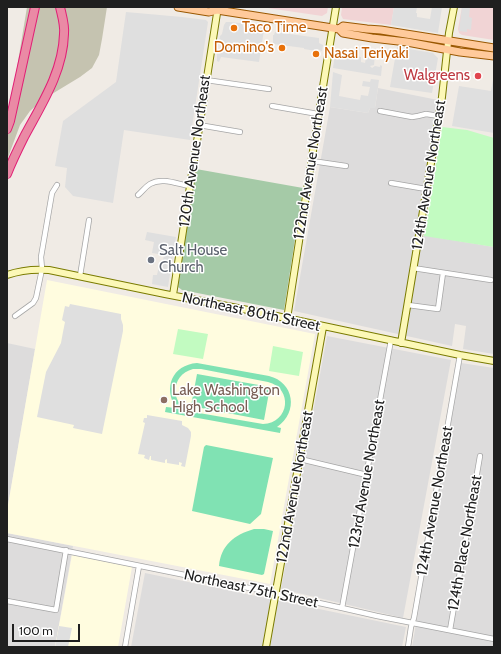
<!DOCTYPE html>
<style>
body{margin:0}
#map{position:relative;width:501px;height:654px;overflow:hidden;background:#f0ebe5;font-family:Cabin,sans-serif}
canvas{display:block}
.frame{position:absolute;inset:0;border:8px solid #1f1f1f;pointer-events:none}
.scale{position:absolute;left:12px;top:624px;width:68px;height:18px;box-sizing:border-box;border:2px solid #1f1f1f;border-top:0;padding-left:5px;font-size:12px;line-height:14px;white-space:nowrap;color:#1f1f1f;-webkit-text-stroke:3px #fff;paint-order:stroke}
</style>
<div id="map">
<canvas width="501" height="654"></canvas>
<div class="frame"></div>
<div class="scale">100 m</div>
</div>
<script>
const ctx = document.querySelector('canvas').getContext('2d');
ctx.lineJoin = 'round';
function paint(path, color) { ctx.fillStyle = color; ctx.fill(path, 'evenodd'); }
function stroke(path, color, width, dash) { ctx.strokeStyle = color; ctx.lineWidth = width; ctx.lineCap = dash ? 'butt' : 'round'; ctx.setLineDash(dash || []); ctx.stroke(path); }
function write(font, color, halo, rows, align = 'center') {
  ctx.font = font + ' Cabin,sans-serif'; ctx.lineWidth = 3; ctx.setLineDash([]); ctx.textBaseline = 'middle'; ctx.strokeStyle = halo; ctx.fillStyle = color; for (const [text, x, y, turn = 0] of rows) {
    ctx.save(); ctx.translate(x, y); ctx.rotate((+turn || 0) * Math.PI / 180); ctx.textAlign = isNaN(turn) ? turn : align; if (halo) ctx.strokeText(text, 0, 0); ctx.fillText(text, 0, 0); ctx.restore();
  }
}
paint(new Path2D(`
 M378,88L438,100L416,234L494,247V354L463,349L466,326L455,324L452,346L294,311L330,107L368,113L370,108H375Z
 M327,336L451,360L403,618L281,589Z
 M7,343L35,349L7,511Z
 M461,363L494,368V647H412Z
 M7,533L73,546L55,647H7Z
 M145,573L406,627L402,647H131Z`), '#dddcdc');
paint(new Path2D(`
 M261,7H328L327,13L322,16Z
 M342,7H394L391,25L343,19L341,15Z
 M462,7H494V40L462,35L459,33L458,29Z`), '#f1d4d5');
paint(new Path2D(`
 M47,280L315,334L270,584L7,533V511Z
 M72,555L132,567L118,647H55Z`), '#fffcdf');
paint(new Path2D(`
 M27,7H107L102,39L99,55L92,68L80,77L52,94L40,102L30,111L20,125L7,160V128Z`), '#c5c3b0');
paint(new Path2D(`
 M196,169L303,188L284,310L182,290L178,287Z`), '#a5caa7');
paint(new Path2D(`
 M442,127L467,130L494,138V247L424,236Z
 M178,329L208,334L203,359L173,354Z
 M273,346L303,352L299,376L269,371Z`), '#c2fbc1');
paint(new Path2D(`
 M197,363L269,376C294,382 299,412 277,427L281,428L280,433L165,412L166,407L176,408C163,388 172,365 197,363ZM193,369H201L268,382C293,388 290,423 263,424L193,412C169,405 170,375 193,369Z
 M197,374L270,387L264,420L191,406Z
 M206,445L273,458L261,514L250,524L192,511L204,447Z
 M254,529H264L273,531L264,574L262,575L219,566C221,545 234,535 254,529Z`), '#80e2b3');
paint(new Path2D(`
 M394,7H417L416,13H417V17L430,19L432,7H442L438,33L391,25Z
 M462,7H470L469,17L472,18L471,30L467,29V32L459,31Z
 M126,12L182,17L206,20L208,22L190,140L124,130L113,203L73,196L65,187L67,168L55,166L63,121L116,82Z
 M226,22H230L240,23L242,24L244,28H246L247,23L258,24L260,29L264,30L259,62L221,57L219,62L217,61V52H219V49L248,53V50L221,45V41H219L220,36L222,34L224,25Z
 M275,32L319,38V43L323,45L322,51L317,49L316,51L304,49V48L273,44V35H274Z
 M397,47L433,53L438,58L432,93L390,87Z
 M335,53L361,57V62L365,63L367,53L375,55L374,65L370,66L372,68L375,66L380,67V65L382,66L381,76L333,68Z
 M333,72L342,75L339,96L360,100L361,95L368,96L370,87L362,86L363,81L370,82L371,79L379,80L375,108H370L368,113L330,107Z
 M494,74V133L452,126L459,86L491,91Z
 M147,232L176,237L168,287L152,284L153,275H157L159,266H162L164,255L152,253L154,242L145,240Z
 M70,304L121,314V319L123,325V331L102,434L73,428L74,425L37,417L46,372L61,343L63,332L65,322L62,320L65,306L69,307Z
 M147,415L182,421V425L188,428L191,432V436L185,467L181,466L182,463L179,462V465L167,463V459L165,460V463L151,460V456H150L149,460L144,458L145,455L138,454L145,423L143,422L144,418H147Z
 M59,626L72,628L68,647H55Z`), '#dfdfdf');
const street = new Path2D(`
 M206,80L269,89
 M272,106L318,114
 M380,111L412,117L418,116L426,114L439,116
 M199,125L240,132
 M312,161L346,166
 M391,183L426,189
 M138,195C142,192 145,187 150,184C162,177 177,184 190,186
 M413,268L491,280
 M80,276L89,220
 M408,305L438,309L443,273
 M15,316L33,303L36,298L42,269L41,257L52,193L57,185
 M300,459L367,475
 M7,539L269,592L342,608L377,616L494,639
 M7,601L56,610L66,550
 M342,608L391,340
 M450,630L480,456
 M125,647L139,566
 M408,647L411,627L414,618L460,355`);
const secondary = new Path2D(`
 M7,275C21,270 35,269 49,270L165,294L253,311L460,355L494,361
 M173,295L218,7
 M287,319L321,99L336,7
 M401,343L442,97L449,33L454,7
 M266,647L323,327`);
const primary = new Path2D(`
 M178,7L209,12L217,10L339,29L343,33L372,38L407,42L460,52L494,56
 M339,29L343,26L367,29L381,30L494,48`);
const highway = new Path2D(`
 M7,129L10,121L35,7
 M7,174C12,161 18,149 24,137C41,105 63,72 64,34C65,25 62,16 60,7`);
stroke(street, '#a6a6a6', 6);
stroke(secondary, '#7a7b01', 8);
stroke(primary, '#9a5800', 9);
stroke(highway, '#e11f75', 10);
stroke(street, '#fff', 4.5);
stroke(secondary, '#fcf8b7', 6);
stroke(primary, '#ffca9b', 7);
stroke(highway, '#ea8aa5', 8);
for (const [x, y, r, color] of [
 [234,28,4,"#e8710a"],
 [282,48,4,"#e8710a"],
 [316,54,4,"#e8710a"],
 [478,76,4,"#e0444e"],
 [151,260,4,"#6b7280"],
 [164,400,4,"#8d6e63"]
]) { const dot = new Path2D(); dot.arc(x, y, r, 0, 2 * Math.PI); ctx.fillStyle = color; ctx.fill(dot); stroke(dot, '#fff', 1.5); }
write('15px', '#c56008', '#fff', [
 ["Taco Time",242,28],
 ["Domino's",274,48,"right"],
 ["Nasai Teriyaki",324,54]
], 'left');
write('15px', '#be3a42', '#fff', [
 ["Walgreens",470,76]
], 'right');
write('15px', '#1f1f1f', '#fff', [
 ["120th Avenue Northeast",195,151,-82],
 ["122nd Avenue Northeast",311,163,-81],
 ["124th Avenue Northeast",429,175,-81],
 ["Northeast 80th Street",251,312,12],
 ["123rd Avenue Northeast",367,474,-80],
 ["122nd Avenue Northeast",295,487,-80],
 ["124th Avenue Northeast",435,501,-80],
 ["124th Place Northeast",465,543,-80],
 ["Northeast 75th Street",251,589,12]
]);
write('15px', '#5b616d', '#fff', [
 ["Salt House",159,251],
 ["Church",159,268]
], 'left');
write('15px', '#785e54', '#fff', [
 ["Lake Washington",172,391],
 ["High School",172,408]
], 'left');
</script>
